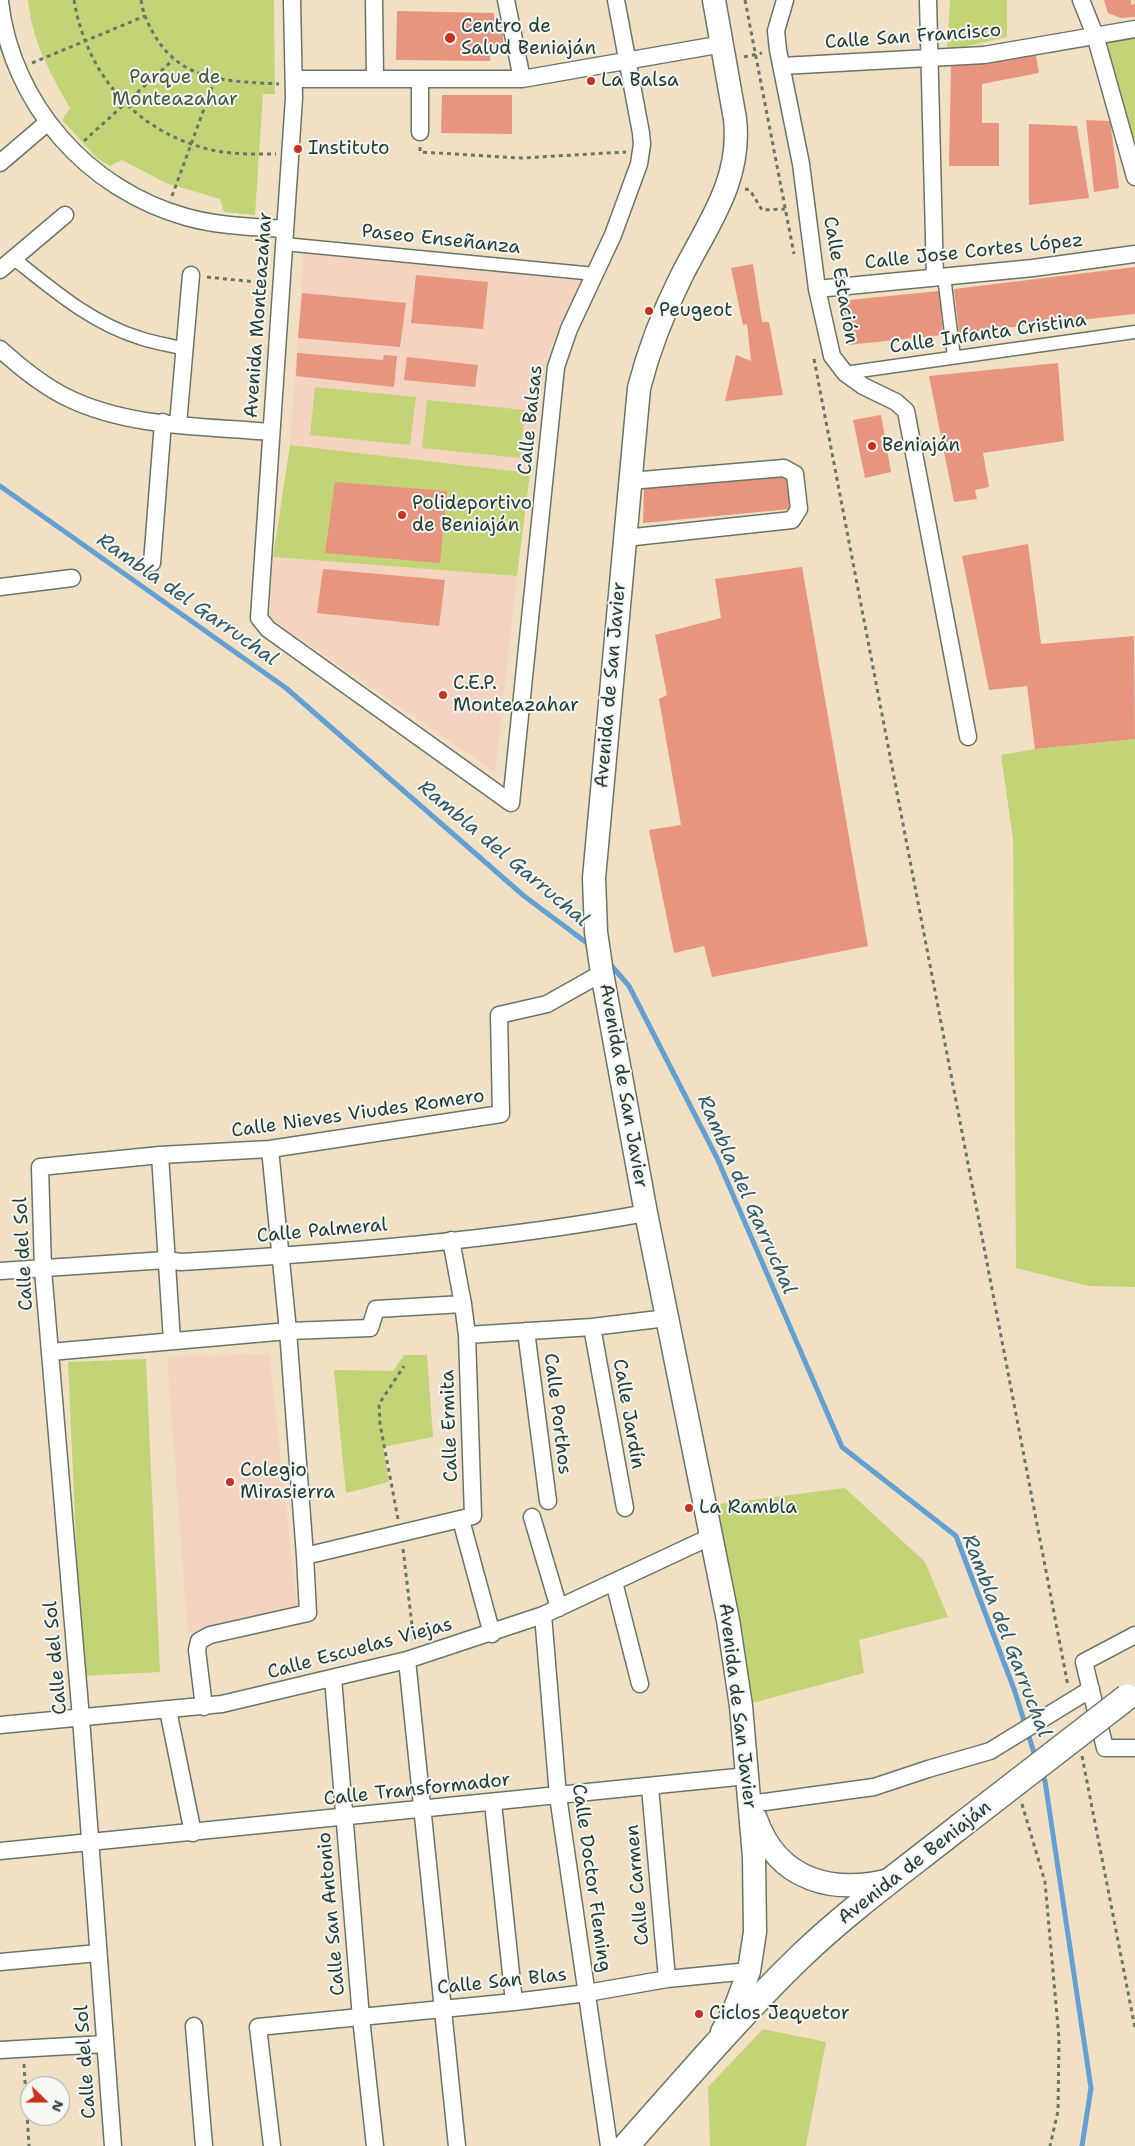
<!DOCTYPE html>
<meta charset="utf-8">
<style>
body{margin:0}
#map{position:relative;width:1135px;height:2146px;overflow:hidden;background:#f1e0c4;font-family:"Shantell Sans",sans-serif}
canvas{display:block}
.north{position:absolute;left:20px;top:2076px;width:50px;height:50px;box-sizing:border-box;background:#f6f6f2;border:1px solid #a0aca6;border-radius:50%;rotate:112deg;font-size:14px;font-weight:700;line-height:20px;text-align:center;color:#1f3d34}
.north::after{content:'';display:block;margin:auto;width:18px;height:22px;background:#c8321e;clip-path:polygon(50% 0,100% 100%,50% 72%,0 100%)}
</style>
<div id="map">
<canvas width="1135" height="2146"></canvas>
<div class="north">N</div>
</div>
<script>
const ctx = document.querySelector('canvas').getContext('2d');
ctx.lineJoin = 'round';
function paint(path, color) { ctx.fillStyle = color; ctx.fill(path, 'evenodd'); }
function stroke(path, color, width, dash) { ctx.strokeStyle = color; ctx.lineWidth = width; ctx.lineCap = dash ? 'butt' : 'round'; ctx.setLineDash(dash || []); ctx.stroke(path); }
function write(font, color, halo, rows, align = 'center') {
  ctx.font = font + ' "Shantell Sans",sans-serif'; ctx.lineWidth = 4; ctx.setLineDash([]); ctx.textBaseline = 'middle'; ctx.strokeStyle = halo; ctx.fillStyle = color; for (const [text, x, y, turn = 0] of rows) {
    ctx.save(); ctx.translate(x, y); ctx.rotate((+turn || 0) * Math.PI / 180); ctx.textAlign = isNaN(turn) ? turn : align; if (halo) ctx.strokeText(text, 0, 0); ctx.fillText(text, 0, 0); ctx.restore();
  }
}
paint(new Path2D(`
 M304,250L582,279L547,355L530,473L290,445Z
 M273,557L517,576L495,772L270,618Z
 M269,1354L297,1606L188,1634L167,1357Z`), '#f4d3c0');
paint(new Path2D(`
 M28,0H274L275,94H263L255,215L224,212L220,199L166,183L122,160L110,166L97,158L62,120L70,108C50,73 32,41 28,0Z
 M950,0H1007V37L947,51Z
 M1135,29V177L1095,35Z
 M315,387L416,397L410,445L310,435Z
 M427,400L525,410L520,458L422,448Z
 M290,445L530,473L517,576L273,557Z
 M1135,739V1287L1089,1286L1016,1268L1013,839L1001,755L1035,749Z
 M404,1355H427L433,1437L383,1447L389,1482L346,1493L334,1370L393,1371Z
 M146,1359L160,1672L82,1676L68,1362Z
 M845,1488L925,1562L948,1617L859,1640L864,1673L741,1706L704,1506Z
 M763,2029L826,2042L806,2146H710L708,2087Z`), '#c3d476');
stroke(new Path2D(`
 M0,486L286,688L524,896L591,946
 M610,964L629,986L717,1158L842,1447L956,1536L1014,1689L1036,1759
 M1041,1771L1045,1781L1091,2088L1082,2146`), '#629fd3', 5);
paint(new Path2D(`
 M1104,0H1131V5L1135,4V17L1121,18L1108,13Z
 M397,11L494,13V30H503V47H490V61L396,60Z
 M1035,50L1039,73L982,84V123H999V166H949L951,63Z
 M442,95H512V134L441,133Z
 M1086,120L1110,121L1119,188L1094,192Z
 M1029,124L1077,126L1089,198L1029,205Z
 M753,264L762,322H769L783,395L725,401L736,355L751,361L747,324L743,325L731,268Z
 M1135,267V314L959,333L954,289Z
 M416,275L488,282L483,329L411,323Z
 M939,291L943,335L848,345L839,301Z
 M302,293L406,303L400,347L298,338Z
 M297,353L383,360L384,355L397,356L394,387L296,376Z
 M407,357L478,365L475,387L404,380Z
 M1058,363L1064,441L983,453L989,487L975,490L977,499L954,502L929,376Z
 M881,415L891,472L865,478L853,420Z
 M786,474L791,509L643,523L644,487Z
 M335,482L447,491L440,563L325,553Z
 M1028,544L1041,644L1134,636L1135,739L1035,749L1027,686L989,690L962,556Z
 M802,567L868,946L712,977L704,946L674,953L649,830L681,825L659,699L667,695L655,635L721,618L715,579Z
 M323,569L445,580L439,626L317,613Z`), '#e7957f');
const pedestrian = new Path2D(`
 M284,244L595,274
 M13,258C52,289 91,323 140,338C154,343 170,345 185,349
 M944,276L954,357
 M845,373L1135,332`);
const minor = new Path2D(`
 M292,0L294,98L259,618L268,629L511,803L556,367L569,329L613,235L639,164L642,144L641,133L616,0
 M374,0L375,78
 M506,0L522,79
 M785,0L776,31L778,50L801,164L817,289L832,356L845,373L863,386L896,402L906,411L968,737
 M928,0L935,277
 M1081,0L1095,35L1135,177
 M0,2C12,104 88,190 186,217C218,226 252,227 285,229
 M782,66L984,55L1135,29
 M294,79H522L723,44
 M420,132V79
 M0,163L48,122
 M0,270L65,215
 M817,289L1033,268L1135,254
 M0,349C21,368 43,386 68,398C130,428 204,426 271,432
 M178,424L191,275
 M625,538L792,520L799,509L795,474L784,468L630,481
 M152,563L163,422
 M0,587L72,578
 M270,1149L288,1331L370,1328L376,1309L463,1304L467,1335L592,1327L667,1318
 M160,1155L172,1341
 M451,1240L463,1304
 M0,1271L166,1260L181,1262C335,1253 495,1241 646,1213
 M592,1327L625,1508
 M526,1331L548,1501
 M50,1352L288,1331L305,1556
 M532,1517L559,1608
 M461,1520L492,1634
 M614,1582L640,1684
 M543,1615L558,1796L609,2146
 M1135,1635L1084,1662L1105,1748H1135
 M407,1660L457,2146
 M333,1678L361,2018L375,2146
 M204,1707L197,1650L199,1641L210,1635L308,1613L305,1556L473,1516L467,1335
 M168,1710L193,1833
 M0,1725L222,1704L407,1660L543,1615L710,1537
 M650,1787L667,1979
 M493,1803L514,2002
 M750,1804L874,1787L928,1769L990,1751L1091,1689
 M0,1851L747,1776
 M0,1962L98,1953
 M194,2026L204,2146
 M0,2050L105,2044
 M113,2146L81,1718L43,1270L40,1167L160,1155L270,1149L501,1114L499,1015L547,1004L602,973
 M272,2146L258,2027L514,2002L587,1993L667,1979L749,1971`);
const secondary = new Path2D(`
 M714,0L735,119C742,181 707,225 681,277C663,313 649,349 639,388L594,878L596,932L602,973L646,1213L728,1620L741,1706L754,1857L755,1932L749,1971L735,2008L722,2032
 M756,1819C778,1882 835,1895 893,1879`);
const primary = new Path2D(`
 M626,2146C683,2082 739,2016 801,1956C850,1909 906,1869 959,1827`);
stroke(pedestrian, '#687666', 15);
stroke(minor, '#687666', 19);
stroke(secondary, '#687666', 25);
stroke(primary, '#687666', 28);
stroke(new Path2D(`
 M74,0C86,73 135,131 208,149C230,155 253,154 276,154
 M141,0C143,14 148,24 155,36C183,83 230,81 279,84
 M745,0L794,254
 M744,57L762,53
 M32,63L145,16
 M84,141L173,60
 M420,147V152L521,158L626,152
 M745,189L750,190L762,210L785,209
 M172,196L215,79
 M207,277L265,283
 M814,359L1068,1686
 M398,1519L380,1424L379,1404L404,1366
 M403,1549L414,1642
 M1082,1756L1135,2028
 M1022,1804L1045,1882L1059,2038L1058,2111L1050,2146
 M24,2064L29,2146`), '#687666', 3, [4, 4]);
stroke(pedestrian, '#fff', 12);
stroke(minor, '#fff', 16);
stroke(secondary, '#fff', 22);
stroke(primary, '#fff', 25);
const primaryBridge = new Path2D(`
 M959,1827L1127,1697`);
stroke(primaryBridge, '#687666', 28, []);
stroke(primaryBridge, '#fff', 25);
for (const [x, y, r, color] of [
 [450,38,6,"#c8321e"],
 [591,81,5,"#c8321e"],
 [298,149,5,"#c8321e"],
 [649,311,5,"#c8321e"],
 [872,446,5,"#c8321e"],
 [402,515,5,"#c8321e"],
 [443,695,5,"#c8321e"],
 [230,1482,5,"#c8321e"],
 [689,1508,5,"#c8321e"],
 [699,2014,5,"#c8321e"]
]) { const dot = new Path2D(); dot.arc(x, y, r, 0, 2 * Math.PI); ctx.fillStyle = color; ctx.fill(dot); stroke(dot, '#f6f6f2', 2); }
write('19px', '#1f3d34', '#f6f6f2', [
 ["Centro de",461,27],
 ["Salud Beniaján",461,49],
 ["La Balsa",601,81],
 ["Instituto",308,149],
 ["Peugeot",659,311],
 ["Beniaján",882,446],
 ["Polideportivo",412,504],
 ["de Beniaján",412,526],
 ["C.E.P.",453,684],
 ["Monteazahar",453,706],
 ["Colegio",240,1471],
 ["Mirasierra",240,1493],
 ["La Rambla",699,1508],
 ["Ciclos Jequetor",709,2014]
], 'left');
write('19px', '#1f3d34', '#f6f6f2', [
 ["Calle San Francisco",913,37,-4],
 ["Paseo Enseñanza",441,240,6],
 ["Calle Jose Cortes López",974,252,-6],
 ["Calle Estación",840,280,80],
 ["Avenida Monteazahar",259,315,-86],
 ["Calle Infanta Cristina",988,334,-8],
 ["Calle Balsas",531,420,-84],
 ["Avenida de San Javier",611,685,-85],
 ["Avenida de San Javier",623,1086,80],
 ["Calle Nieves Viudes Romero",358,1114,-8],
 ["Calle Palmeral",322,1231,-5],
 ["Calle del Sol",24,1254,-93],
 ["Calle Porthos",557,1414,83],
 ["Calle Jardín",628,1414,80],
 ["Calle Ermita",450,1426,-92],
 ["Calle Escuelas Viejas",360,1649,-15],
 ["Calle del Sol",56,1658,-95],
 ["Avenida de San Javier",737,1706,83],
 ["Calle Transformador",417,1790,-6],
 ["Avenida de Beniaján",915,1863,-38],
 ["Calle Doctor Fleming",591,1878,82],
 ["Calle Carmen",638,1885,-95],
 ["Calle San Antonio",332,1914,-95],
 ["Calle San Blas",502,1982,-6],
 ["Calle del Sol",86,2062,-94]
]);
write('19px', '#405b41', '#f6f6f2', [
 ["Parque de",175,78],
 ["Monteazahar",175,100]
]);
write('italic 20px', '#335a64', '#f6f6f2', [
 ["Rambla del Garruchal",187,600,35],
 ["Rambla del Garruchal",503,854,40],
 ["Rambla del Garruchal",746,1195,66],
 ["Rambla del Garruchal",1006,1636,69]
]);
</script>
